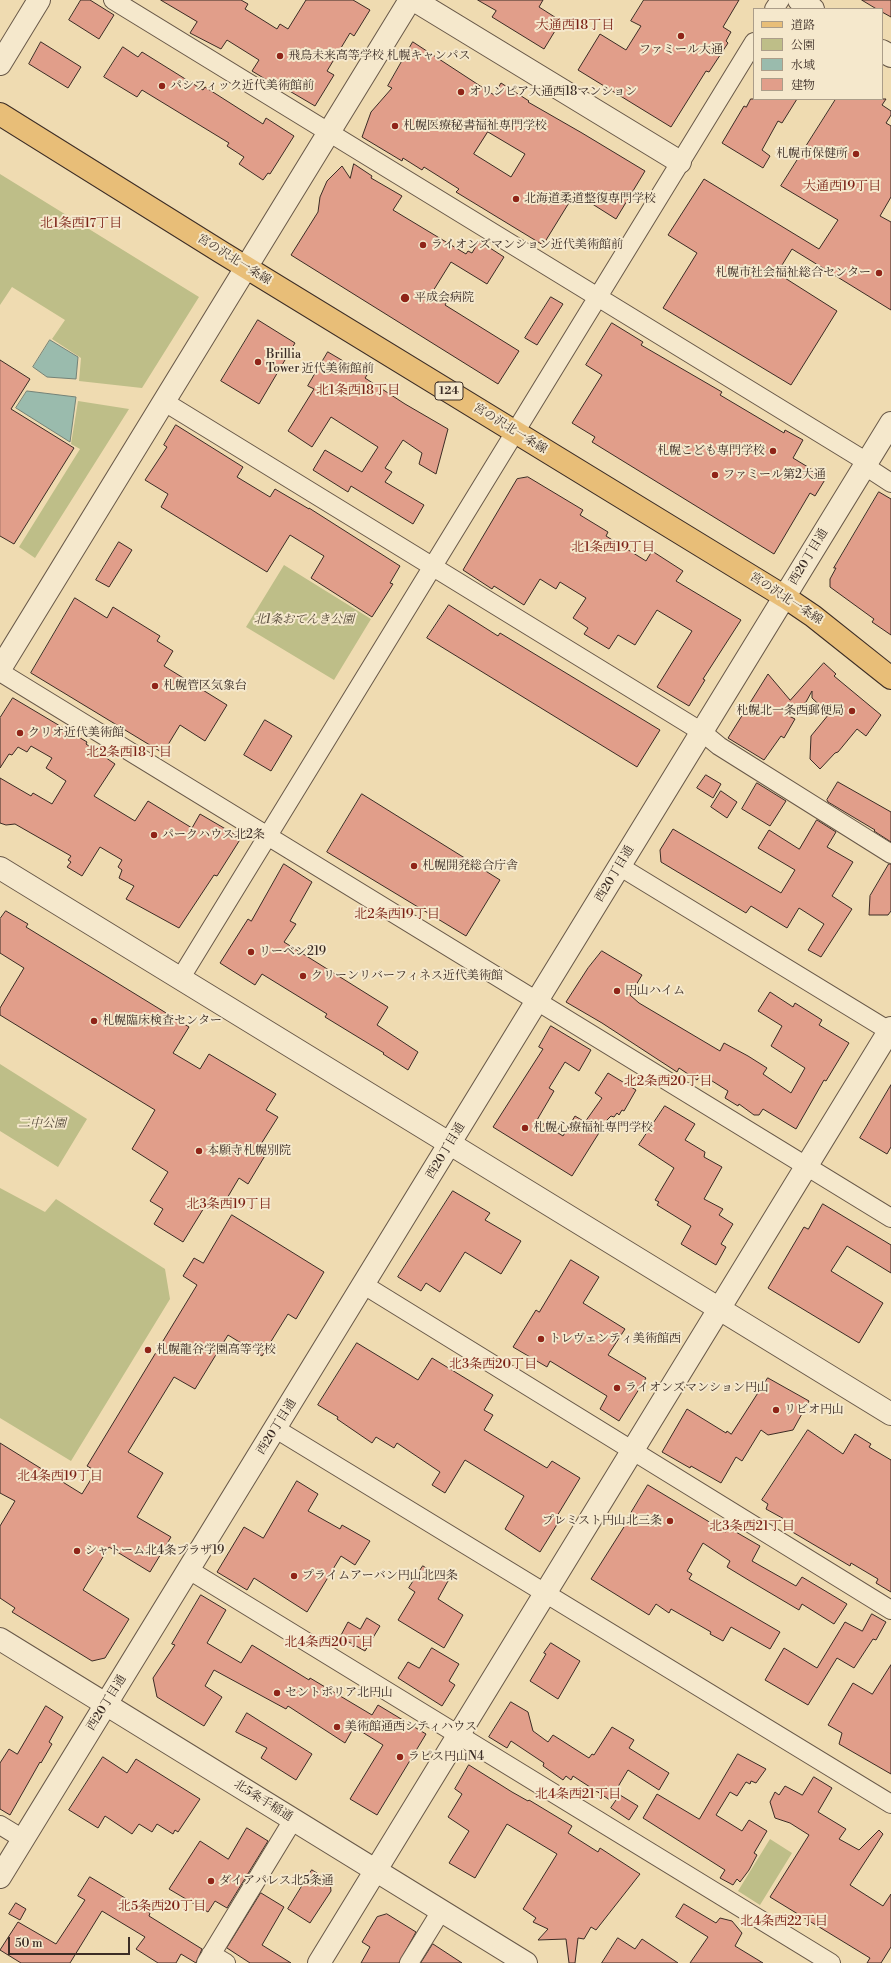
<!DOCTYPE html>
<meta charset="utf-8">
<style>
body{margin:0}
#map{position:relative;width:891px;height:1963px;overflow:hidden;background:#efdbb1;font-family:"Libre Bodoni","Noto Serif JP",serif}
canvas{display:block}
.legend{position:absolute;left:753px;top:8px;width:130px;height:92px;box-sizing:border-box;background:#f5e8cc;border:1px solid #ab9d89;margin:0;padding:5px 7px;list-style:none;font-size:12px;color:#3b2c25}
.legend li{display:flex;align-items:center;gap:8px;height:20px}
.legend b{width:20px;border:1px solid #ab9d89}
.scale{position:absolute;left:8px;top:1937px;width:122px;height:18px;box-sizing:border-box;border:2px solid #3b2c25;border-top:0;padding-left:5px;font-size:12px;line-height:14px;white-space:nowrap;color:#3b2c25;-webkit-text-stroke:3px #f5e8cc;paint-order:stroke}
</style>
<div id="map">
<canvas width="891" height="1963"></canvas>
<ul class="legend">
<li><b style="height:5px;background:#e8be78"></b>道路</li>
<li><b style="height:11px;background:#bebe88"></b>公園</li>
<li><b style="height:11px;background:#9abbad"></b>水域</li>
<li><b style="height:11px;background:#e19e8a"></b>建物</li>
</ul>
<div class="scale">50 m</div>
</div>
<script>
const ctx = document.querySelector('canvas').getContext('2d');
ctx.lineJoin = 'round';
function paint(path, color) { ctx.fillStyle = color; ctx.fill(path, 'evenodd'); }
function stroke(path, color, width, dash) { ctx.strokeStyle = color; ctx.lineWidth = width; ctx.lineCap = dash ? 'butt' : 'round'; ctx.setLineDash(dash || []); ctx.stroke(path); }
function write(font, color, halo, rows, align = 'center') {
  ctx.font = font + ' "Libre Bodoni","Noto Serif JP",serif'; ctx.lineWidth = 4; ctx.setLineDash([]); ctx.textBaseline = 'middle'; ctx.strokeStyle = halo; ctx.fillStyle = color; for (const [text, x, y, turn = 0] of rows) {
    ctx.save(); ctx.translate(x, y); ctx.rotate((+turn || 0) * Math.PI / 180); ctx.textAlign = isNaN(turn) ? turn : align; if (halo) ctx.strokeText(text, 0, 0); ctx.fillText(text, 0, 0); ctx.restore();
  }
}
paint(new Path2D(`
 M0,174L199,297L142,388L79,381L81,358L52,339L65,320L12,287L0,305Z
 M78,401L129,409L35,558L19,547L80,449L71,444Z
 M284,565L371,619L334,680L246,627Z
 M0,1064L87,1119L58,1167L0,1131Z
 M0,1188L45,1212L56,1199L165,1269L170,1299L71,1461L0,1418Z
 M770,1839L792,1853L760,1905L738,1891Z`), '#bebe88');
const water = new Path2D(`
 M50,340L78,357L76,379L47,377L33,367Z
 M27,391L76,397L70,442L16,408Z`);
paint(water, '#9abbad');
stroke(water, '#748277', 1);
const building = new Path2D(`
 M81,0H90L114,15L99,39L69,20Z
 M161,0H241L248,4L245,9L277,29L280,24L288,29L306,0H353L370,10L354,36L350,33L327,71L334,75L315,106L281,86L280,88L252,71L259,60L227,40L221,49L190,33L197,22Z
 M478,0H543L539,7L561,21L544,49L492,17L496,11Z
 M644,0H739L723,27L731,32L726,41L728,43L709,72L706,71L671,127L578,70L600,34L626,50L641,26L631,21Z
 M862,0H891V17L882,12V9H877Z
 M41,42L81,67L68,88L29,64Z
 M413,42L494,95L501,83L529,101L528,102L582,133L645,171L616,219L575,193L543,245L456,192L459,189L424,167L422,170L403,158L402,161L362,137L371,112L392,88L388,86ZM488,132L525,154L511,177L474,154Z
 M123,47L138,57L142,52L203,90L205,87L263,124L266,118L294,136L270,174L268,173L263,180L239,164L244,157L227,146L229,143L142,90L137,97L104,77Z
 M751,99H797L782,123L778,121L762,150L770,156L763,168L722,143L744,106L746,107Z
 M836,99H886L882,105L891,111V115L886,123L891,126V197L880,216L891,222V310L792,249L777,273L837,311L791,385L663,308L697,253L668,235L704,179L819,249L838,220L781,186Z
 M354,164L372,176L371,178L402,196L393,210L466,254L468,251L472,253L479,241L504,257L487,284L451,262L433,291L448,300L445,305L519,351L498,384L291,255L318,212L320,197L327,181L342,166L350,178Z
 M551,297L563,304L537,345L525,338Z
 M258,320L295,343L259,404L221,381Z
 M612,323L643,342L641,345L722,392L720,395L784,433L785,430L803,440L793,458L826,478L815,496L810,493L774,554L592,442L595,437L572,423L602,375L586,365Z
 M328,352L367,375L365,378L405,404L448,429L436,474L419,464L422,453L403,440L385,468L392,472L385,482L424,505L413,524L351,486L348,492L313,470L325,450L362,472L378,447L331,417L312,447L288,431L314,389L308,386Z
 M0,360L30,379L11,409L74,448L14,544L0,536Z
 M176,425L243,467L237,477L270,497L275,489L309,509V508L400,566L390,583L393,584L372,617L311,578L324,556L290,535L267,572L161,507L168,494L145,480L167,447L164,445Z
 M528,477L583,510L580,515L608,532L606,536L646,561L652,551L683,571L676,581L741,620L703,679L705,680L689,706L657,687L692,631L657,610L635,645L618,635L609,649L584,634L588,628L573,618L586,598L560,582L556,589L540,579L524,605L494,586L492,589L463,570L517,479Z
 M879,492L891,499V635L872,622L874,619L830,587V579L836,568H834Z
 M119,542L132,550L109,587L96,580Z
 M75,598L107,618L113,607L160,636L157,641L173,651L164,666L227,705L205,741L180,725L163,753L31,673Z
 M449,605L498,636L500,633L660,730L637,767L427,638Z
 M824,663L836,674L834,676L881,715L866,736L857,729L838,752L835,753L820,769L810,759L811,736L829,714L812,698V691L806,702L789,716L795,719L784,738L781,736L764,760L728,738L768,674L790,700Z
 M13,698L87,742L86,744L115,764L94,796L135,821L148,801L192,828L200,814L241,838L217,876L214,875L179,928L126,899L134,886L119,878L122,870L118,867L122,860L100,847L82,876L67,867L71,862L68,860L71,856L15,824L6,825L0,823V778L31,796L33,793L52,804L66,781L46,768L52,758L31,746L27,752L18,747L12,755L9,754L0,768V718Z
 M265,720L292,736L271,771L244,755Z
 M706,775L721,784L713,798L697,788Z
 M838,782L891,812V842L874,831L875,830L828,802L827,800Z
 M757,783L786,801L770,826L742,809Z
 M721,791L737,802L727,818L711,807Z
 M362,794L500,880L466,936L327,852Z
 M817,820L836,832L827,847L853,862L832,896L852,909L821,957L808,950L824,924L799,908L787,928L751,906L746,913L661,862L660,850L673,829L781,893L795,870L758,848L769,830L799,849Z
 M284,864L312,882L290,921L296,924L284,942L388,1007L377,1025L418,1052L408,1070L383,1054L384,1053L325,1017L327,1014L262,974L255,985L220,963L248,919L251,921Z
 M889,864H891V911L888,915H869L870,896Z
 M6,911L28,924L26,927L189,1027L173,1053L200,1069L209,1054L276,1094L266,1110L278,1117L261,1144L269,1149L248,1184L239,1178L223,1205L210,1198L183,1242L154,1224L163,1209L150,1201L168,1172L132,1149L155,1110L0,1015V1008L24,968L0,953V919Z
 M602,951L642,975L630,995L639,1003L720,1051L724,1043L748,1056L767,1068L763,1074L791,1093L805,1068L771,1046L782,1026L758,1011L770,992L793,1007L795,1003L822,1020L819,1025L849,1043L826,1081L824,1080L796,1129L763,1109L759,1115H754L739,1104L738,1106L725,1098L728,1091L701,1074L697,1080L679,1068L677,1072L602,1023L566,1002L588,968Z
 M551,1026L591,1050L579,1071L565,1062L549,1088L554,1091L537,1120L563,1136L575,1116L585,1122L602,1098L595,1093L608,1073L636,1090L624,1111L622,1110L619,1115L617,1113L614,1117L611,1116L607,1120L572,1176L493,1127L543,1049L539,1047Z
 M891,1085V1147L887,1154L860,1138Z
 M665,1106L695,1124L685,1140L705,1152L704,1157L722,1167L704,1199L723,1209L719,1215L733,1224L721,1244L726,1247L716,1265L681,1244L691,1226L657,1205L659,1202L655,1200L674,1168L639,1145Z
 M453,1191L490,1213L485,1220L521,1241L501,1274L465,1252L440,1292L426,1283L421,1291L398,1277Z
 M823,1204L891,1245V1273L847,1246L831,1271L883,1303L859,1343L768,1288L804,1227L808,1229Z
 M232,1215L324,1272L296,1319L288,1314L262,1356L228,1335L195,1389L174,1377L128,1452L163,1473L137,1517L171,1537L150,1572L109,1547L83,1590L129,1619L105,1658L92,1661L12,1612L15,1608L0,1598V1526L15,1501L0,1493V1443L82,1494L96,1471L87,1466L197,1285L183,1276L194,1258L203,1263Z
 M571,1260L599,1277L583,1303L625,1329L608,1355L646,1378L619,1421L600,1409L607,1396L550,1361L547,1367L513,1347L536,1310L539,1312Z
 M357,1343L418,1380L432,1358L493,1395L484,1410L493,1415L484,1430L547,1468L552,1461L580,1478L557,1516L561,1518L540,1552L505,1529L524,1496L465,1460L445,1493L432,1485L440,1472L397,1443L394,1448L376,1437L372,1443L337,1419L338,1417L318,1405Z
 M768,1378L809,1401L793,1430L768,1435L761,1430L742,1461L736,1457L721,1483L691,1466L690,1468L662,1452L687,1409L726,1433L727,1431L731,1434Z
 M808,1430L843,1454L855,1434L871,1444L869,1447L891,1460V1592L876,1583L878,1579L851,1563L850,1566L789,1530L793,1524L766,1509L768,1504L762,1500Z
 M297,1481L318,1494L308,1511L340,1529L342,1525L370,1541L355,1565L341,1556L307,1612L254,1578L247,1590L217,1572L244,1527L263,1538Z
 M648,1485L726,1532L729,1528L760,1546L752,1561L796,1586L802,1577L847,1604L834,1624L802,1604L799,1610L750,1581L727,1567L730,1561L703,1543L687,1571L692,1574L689,1579L780,1632L770,1649L731,1627L723,1641L710,1634L711,1632L671,1609L669,1613L656,1604L649,1615L591,1579L629,1519L628,1518Z
 M423,1566L448,1581L438,1599L463,1615L444,1648L398,1620L415,1592L409,1588Z
 M201,1595L226,1610L207,1643L241,1663L252,1645L309,1680L310,1678L372,1715L378,1705L426,1734L377,1815L350,1799L383,1745L354,1727L345,1743L288,1706L286,1709L214,1670L205,1686L222,1697L204,1726L157,1697L153,1678L175,1645L172,1644Z
 M872,1614L886,1622L876,1640L873,1639L854,1668L837,1658L808,1705L765,1680L784,1648L817,1668L845,1622L862,1631Z
 M367,1618L380,1626L365,1651L340,1637L348,1622L360,1629Z
 M551,1643L580,1661L558,1699L530,1681L546,1654L544,1653Z
 M432,1648L459,1664L449,1681L455,1685L442,1706L398,1678L408,1662L419,1668Z
 M891,1665V1774L839,1744L842,1733L828,1725L853,1683L872,1694Z
 M511,1702L528,1712L533,1731L548,1742L553,1735L589,1758L592,1754L594,1755L612,1727L634,1740L629,1748L669,1773L659,1790L628,1770L610,1800L573,1776L571,1780L566,1776L563,1780L543,1766L544,1763L511,1741L507,1748L489,1737Z
 M46,1706L63,1717L49,1742L52,1744L41,1763L40,1762L10,1815L0,1809V1763L9,1749L17,1754Z
 M247,1713L312,1754L296,1780L261,1758L267,1748L236,1732Z
 M738,1754L766,1769L756,1783L751,1781L750,1784L746,1782L737,1796L730,1792L716,1815L742,1831L749,1820L767,1831L754,1853L757,1855L749,1870L740,1882L737,1879L733,1885L720,1878L725,1870L643,1818L657,1794L699,1819Z
 M103,1757L127,1773L136,1759L200,1799L178,1832L175,1830L173,1834L157,1824L152,1832L139,1824L132,1834L105,1816L98,1828L69,1810Z
 M469,1765L512,1792L528,1801L529,1800L572,1826L568,1833L598,1852L600,1848L640,1874L596,1930L591,1927L584,1939L578,1938L575,1963H569L566,1939L538,1940L548,1929L533,1922L536,1918L523,1909L557,1854L507,1824L475,1878L449,1863L469,1831L448,1817L462,1794L455,1789Z
 M814,1777L832,1788L818,1812L846,1829L839,1839L859,1850L879,1830L883,1834L850,1885L883,1906L891,1894V1947L881,1963H867L870,1958L770,1897L809,1835L790,1823L775,1818L770,1802L775,1792L779,1795L785,1786L802,1795Z
 M620,1795L638,1806L629,1820L611,1808Z
 M247,1828L268,1841L227,1908L215,1901L208,1912L169,1889L200,1841L228,1859Z
 M312,1870L330,1881L331,1891L310,1923L288,1909Z
 M90,1877L150,1913L149,1916L202,1949L196,1963L181,1954L176,1963H158L136,1949L145,1937L102,1911L70,1963H21L0,1950L18,1922L56,1944L85,1900L78,1896Z
 M261,1893L284,1907L262,1945L291,1963H250L227,1948Z
 M16,1903L26,1909L20,1920L9,1914Z
 M684,1904L716,1923L720,1918L732,1921L742,1933L735,1946L763,1963H690L708,1937L676,1917Z
 M387,1914L416,1932L399,1963H361L370,1947L362,1942L377,1917Z
 M618,1938L635,1949L642,1939L678,1963H602Z
 M433,1944L462,1963H421Z`);
paint(building, '#e19e8a');
stroke(building, '#3b2c25', 1);
const minor = new Path2D(`
 M113,0L867,462
 M774,9L780,0
 M163,401L702,732L719,746L891,854
 M865,466L891,483
 M0,672L891,1218
 M619,866L891,1032
 M180,979L754,42
 M364,1285L891,1610
 M276,1429L891,1804
 M189,1570L831,1963
 M0,1825L23,1839
 M211,1954L226,1963
 M206,1963L293,1820
 M409,1963L441,1911`);
const tertiary = new Path2D(`
 M414,0L680,162
 M799,0L813,9
 M882,51L891,56
 M0,64L39,0
 M0,669L410,0
 M0,868L891,1414
 M0,1639L526,1963
 M0,1877L891,423
 M319,1963L891,1028`);
const primary = new Path2D(`
 M0,114L221,252L785,597L813,616L891,678`);
stroke(minor, '#685848', 20);
stroke(tertiary, '#685848', 24);
stroke(primary, '#3b2c25', 24);
stroke(minor, '#f5e8cc', 18);
stroke(tertiary, '#f5e8cc', 22);
stroke(primary, '#e8be78', 22);
for (const [x, y, r, color] of [
 [681,36,4,"#8f2418"],
 [280,56,4,"#8f2418"],
 [162,86,4,"#8f2418"],
 [461,92,4,"#8f2418"],
 [395,126,4,"#8f2418"],
 [856,154,4,"#8f2418"],
 [516,199,4,"#8f2418"],
 [423,245,4,"#8f2418"],
 [879,273,4,"#8f2418"],
 [405,298,5,"#8f2418"],
 [258,362,4,"#8f2418"],
 [773,451,4,"#8f2418"],
 [715,475,4,"#8f2418"],
 [155,686,4,"#8f2418"],
 [852,711,4,"#8f2418"],
 [20,733,4,"#8f2418"],
 [154,835,4,"#8f2418"],
 [414,866,4,"#8f2418"],
 [251,952,4,"#8f2418"],
 [303,976,4,"#8f2418"],
 [617,991,4,"#8f2418"],
 [94,1021,4,"#8f2418"],
 [525,1128,4,"#8f2418"],
 [199,1151,4,"#8f2418"],
 [541,1339,4,"#8f2418"],
 [148,1350,4,"#8f2418"],
 [617,1388,4,"#8f2418"],
 [776,1410,4,"#8f2418"],
 [670,1521,4,"#8f2418"],
 [77,1551,4,"#8f2418"],
 [294,1576,4,"#8f2418"],
 [277,1693,4,"#8f2418"],
 [337,1727,4,"#8f2418"],
 [400,1757,4,"#8f2418"],
 [211,1881,4,"#8f2418"]
]) { const dot = new Path2D(); dot.arc(x, y, r, 0, 2 * Math.PI); ctx.fillStyle = color; ctx.fill(dot); stroke(dot, '#f5e8cc', 1.5); }
for (const [x, y, w] of [
 [449,391,28]
]) { const box = new Path2D(); box.roundRect(x - w / 2, y - 9, w, 18, 3); ctx.fillStyle = '#f5e8cc'; ctx.fill(box); stroke(box, '#3b2c25', 1); }
write('bold 11px', '#3b2c25', null, [
 ["124",449,391]
]);
write('12px', '#3b2c25', '#f5e8cc', [
 ["ファミール大通",681,50,"center"],
 ["飛鳥未来高等学校 札幌キャンパス",288,56],
 ["パシフィック近代美術館前",170,86],
 ["オリンピア大通西18マンション",469,92],
 ["札幌医療秘書福祉専門学校",403,126],
 ["札幌市保健所",848,154,"right"],
 ["北海道柔道整復専門学校",524,199],
 ["ライオンズマンション近代美術館前",431,245],
 ["札幌市社会福祉総合センター",871,273,"right"],
 ["平成会病院",414,298],
 ["Brillia",266,355],
 ["Tower 近代美術館前",266,369],
 ["札幌こども専門学校",765,451,"right"],
 ["ファミール第2大通",723,475],
 ["札幌管区気象台",163,686],
 ["札幌北一条西郵便局",844,711,"right"],
 ["クリオ近代美術館",28,733],
 ["パークハウス北2条",162,835],
 ["札幌開発総合庁舎",422,866],
 ["リーベン219",259,952],
 ["クリーンリバーフィネス近代美術館",311,976],
 ["円山ハイム",625,991],
 ["札幌臨床検査センター",102,1021],
 ["札幌心療福祉専門学校",533,1128],
 ["本願寺札幌別院",207,1151],
 ["トレヴェンティ美術館西",549,1339],
 ["札幌龍谷学園高等学校",156,1350],
 ["ライオンズマンション円山",625,1388],
 ["リビオ円山",784,1410],
 ["プレミスト円山北三条",662,1521,"right"],
 ["シャトーム北4条プラザ19",85,1551],
 ["プライムアーバン円山北四条",302,1576],
 ["セントポリア北円山",285,1693],
 ["美術館通西シティハウス",345,1727],
 ["ラピス円山N4",408,1757],
 ["ダイアパレス北5条通",219,1881]
], 'left');
write('12px', '#3b2c25', '#f5e8cc', [
 ["宮の沢北一条線",234,260,32],
 ["宮の沢北一条線",510,429,32],
 ["西20丁目通",809,557,-59],
 ["宮の沢北一条線",786,599,33],
 ["西20丁目通",615,874,-59],
 ["西20丁目通",446,1151,-59],
 ["西20丁目通",277,1427,-58],
 ["西20丁目通",107,1703,-58],
 ["北5条手稲通",263,1801,32]
]);
write('italic 12px', '#554939', '#f5e8cc', [
 ["北1条おてんき公園",304,620],
 ["二中公園",42,1124]
]);
write('13px', '#7a1f14', '#f5e8cc', [
 ["大通西18丁目",575,26],
 ["大通西19丁目",842,187],
 ["北1条西17丁目",81,224],
 ["北1条西18丁目",358,391],
 ["北1条西19丁目",613,548],
 ["北2条西18丁目",129,753],
 ["北2条西19丁目",397,915],
 ["北2条西20丁目",668,1082],
 ["北3条西19丁目",229,1205],
 ["北3条西20丁目",493,1365],
 ["北4条西19丁目",60,1477],
 ["北3条西21丁目",752,1527],
 ["北4条西20丁目",329,1643],
 ["北4条西21丁目",578,1795],
 ["北5条西20丁目",162,1907],
 ["北4条西22丁目",784,1922]
]);
</script>
